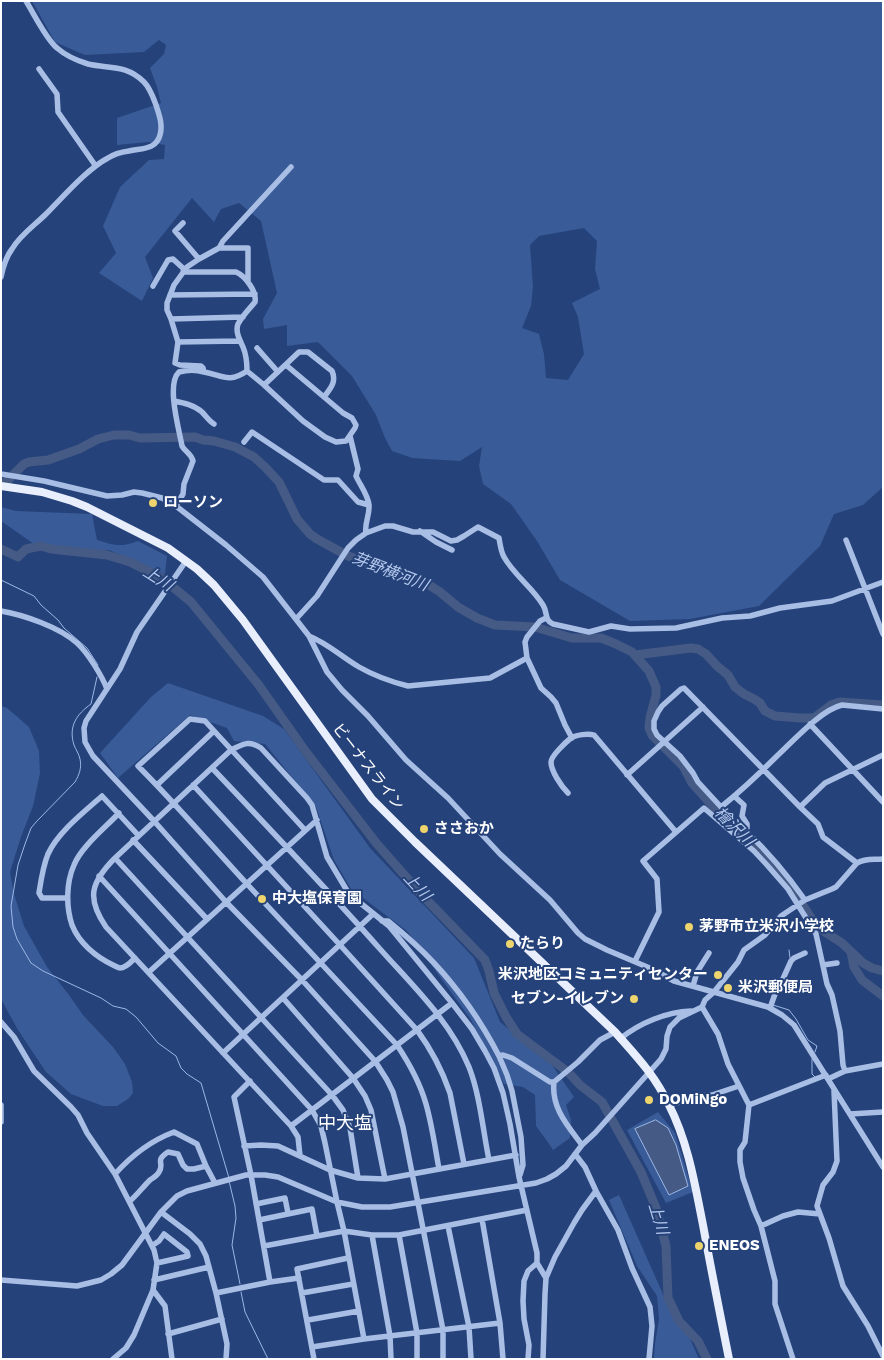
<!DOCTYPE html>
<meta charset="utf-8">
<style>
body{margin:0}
#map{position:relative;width:884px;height:1360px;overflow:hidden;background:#25427a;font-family:"Work Sans",sans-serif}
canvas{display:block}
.frame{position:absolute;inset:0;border:2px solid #fff;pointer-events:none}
</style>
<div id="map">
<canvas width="884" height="1360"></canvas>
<div class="frame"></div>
</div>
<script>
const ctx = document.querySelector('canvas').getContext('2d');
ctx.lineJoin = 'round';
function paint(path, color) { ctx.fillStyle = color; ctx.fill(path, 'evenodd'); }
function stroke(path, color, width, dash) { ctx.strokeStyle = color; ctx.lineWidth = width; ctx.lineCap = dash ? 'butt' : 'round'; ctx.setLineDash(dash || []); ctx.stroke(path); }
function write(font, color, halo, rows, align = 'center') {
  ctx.font = font + ' "Work Sans","Noto Sans JP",sans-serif'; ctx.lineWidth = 4; ctx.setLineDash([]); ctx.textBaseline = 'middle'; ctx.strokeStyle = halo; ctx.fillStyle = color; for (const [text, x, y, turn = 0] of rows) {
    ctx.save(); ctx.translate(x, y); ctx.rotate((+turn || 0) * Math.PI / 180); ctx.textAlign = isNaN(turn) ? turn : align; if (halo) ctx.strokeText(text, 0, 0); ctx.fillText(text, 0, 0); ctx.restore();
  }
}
paint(new Path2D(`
 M32,1H883V487L863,505L834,514L820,546L759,606L690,619L630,621L560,580L537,541L511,504L483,484L479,466L482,447L460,461L412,458L392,451L385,438L376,415L352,376L318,342L287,346V325L264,329L263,319L277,293L261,221L239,203L221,209L214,222L192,198L145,257L153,278L142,301L99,273L116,253L103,226L120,187L149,160L164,159L165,145L149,142L117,145V118L161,103L157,87L150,68L164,54L166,45L159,40L144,52L85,55L55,42ZM584,228L597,241L595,269L600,289L572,303L578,317L584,354L568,380L546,378L544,354L539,334L522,328L531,306L533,287L530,245L539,236Z
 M1,507L16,511L92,514L97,540C115,545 119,548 138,541L167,556L165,574L109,550L70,551L34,544L1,521Z
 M168,683L263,716L284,729L370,848L474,958L500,1022L552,1065L574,1097L566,1105L571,1120L570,1138L553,1150L547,1141L536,1126L535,1095L523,1087L504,1084L471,1020L407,931L351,889L334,860L316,807L265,744L234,741L227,728L190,715L118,778L100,753L151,697Z
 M1,706L7,708L29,727L39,751L40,773L33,806L21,837L10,872L14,894L24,926L47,967L69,995L83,1015L113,1047L125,1064L132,1082L133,1093L128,1099L117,1106H103L71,1094L46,1072L18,1030L1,999Z
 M658,1112L675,1133L693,1192L666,1203L627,1130Z
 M619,1195L666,1301L688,1334L699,1359H654L655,1344L659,1319L657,1296L637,1266L609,1200Z`), '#395b98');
const water = new Path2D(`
 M656,1120L668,1128L676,1145L688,1186L669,1195L635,1129Z`);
paint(water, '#455a84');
stroke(water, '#9db7e5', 1);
stroke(new Path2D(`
 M1,580L34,596L41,605L58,620L64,628L87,648L98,665
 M97,677L91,704C77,714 68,726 74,745C76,750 79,754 80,759C82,768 79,775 75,782L37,821L31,828L25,844L18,865L11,906L13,927L17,939L31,963L43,971L101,998L113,1006L126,1009L136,1017L158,1043L176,1056L181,1068L187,1074L201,1083L229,1178
 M789,950L790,958
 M773,1005L789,1010L796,1019L808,1040L817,1046L815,1052
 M812,1059V1074L815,1077
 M229,1181L235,1206L236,1218L232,1245L240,1284
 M241,1292L245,1312L268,1359`), '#9db7e5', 1);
stroke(new Path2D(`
 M1,485L7,481L24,464L29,462L48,460L79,449L98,439L114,435H129L140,438L195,437L203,440L214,441L235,447L254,457L265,467L279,482L297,519L310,534L317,539L348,556L426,583L440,592L458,607L477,618L495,625L535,627L572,638H601L616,644L632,652L649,671L656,687V695L650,718L649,728L652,735L683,766L692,783L710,803L734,828L754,844L775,867L800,901L817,927L842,943L863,963L872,968L883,971
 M1,549L18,557L26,549L41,546L51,549L107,555L130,562L162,578L191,602L258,684L306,752L377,844L422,895L485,960L489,971L494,993L506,1017L517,1034L568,1072L580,1085L602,1102L641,1172L656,1208L666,1246L668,1298L679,1321L698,1341L707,1359
 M635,655L691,648L698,649L706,654L717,666L728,675L735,687L744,694L754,699L760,703L765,711L775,716L800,718H814L831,705L840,702L883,705
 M851,952L854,967L862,980L883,996`), '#455a84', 9);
stroke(new Path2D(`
 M39,69L57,94L58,112L95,165
 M183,223L175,231L199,259
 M219,248H248V282
 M1,277C3,267 6,257 12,249C20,235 35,225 46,214C63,197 87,169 108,158C114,154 122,152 129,151C142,148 156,150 160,135C163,125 159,114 156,105C153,97 150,88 144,82C126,64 109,69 88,64C78,61 65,55 57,48C46,39 34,14 26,1
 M153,286L168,260L173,259L185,270
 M170,295L255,294
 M171,319L243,317
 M178,342L239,341
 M257,348L278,372
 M247,371L264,385L303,421L325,437L336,442L346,441L355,428L356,425L352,418L343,413L286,365
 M204,372L203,368L201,366L180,365L175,363L178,342L171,319L167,310V303L174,285L187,267L199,259L219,248L223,241L291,167
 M264,385L299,352H308L332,371C337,382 330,389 324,397
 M174,401C184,403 194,405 202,412C206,416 209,421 214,424
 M350,436L358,469L356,476C360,485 368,495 369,505C370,515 364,524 366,533
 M244,442L252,432L324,480H338L358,502L369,505
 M1,474L44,481L107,496L122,495L134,492L142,493L162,498L176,506L226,545L263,577L309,636L327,672L342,690L368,716L406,760L448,798L500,854L550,900L578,933L585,939L607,950L652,969L674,981L768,1007L782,1015L794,1025L883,1167
 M176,506L183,494L184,484L193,461C191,453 185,452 182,446C179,429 166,384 179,372C187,370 197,370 204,372C222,375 228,384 247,371C247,363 246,354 243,347C240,340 235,332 238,324C242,316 250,308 255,302C257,291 245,276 236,272H183
 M420,531L436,542L452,550
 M846,540L883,634
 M186,561L137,632L120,669L86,721L84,728L85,742L93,756L154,821L226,902L302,980L375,1061L387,1080L393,1092L403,1127L443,1330V1359
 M1,611C24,615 59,627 77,643C88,653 102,676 107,689
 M546,618L540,621L527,637L525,642L527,658L541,688L551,697L556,703L565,725L572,738
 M296,619L317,596L348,548L356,540L366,533L385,526H393L413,532H433L451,541L457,540L464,536L478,527L499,538C500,544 501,552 504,557C514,575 532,587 543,605C548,613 544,620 553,624L589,632L611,626L630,629L676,628L722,618L750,616L780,608L832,601L883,582
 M309,636C327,643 342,657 359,667C373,675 392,682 408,686L490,678L527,658
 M810,724L883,802
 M212,768C269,828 326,888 380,949C413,986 450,1021 469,1067C480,1095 483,1131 489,1160
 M627,775L703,707
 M157,785L214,731
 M193,785L340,945L417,1030C431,1049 442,1070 450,1093L464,1164
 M568,793C561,786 551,771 551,762C551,756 566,742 571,738C576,735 588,733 594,735L676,832
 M734,796L744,805L742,816L747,824V832C769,853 788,876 805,900
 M800,807L684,688L681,689L662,706L658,712L654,721V729L657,735L680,756L693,773L698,782L721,807C741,791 760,773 778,755C794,740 821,710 842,705L883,709
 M119,813C105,828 81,847 74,865C66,883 66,907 72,925C79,943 96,957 113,965C113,965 119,968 120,968C126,968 131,962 135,958
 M305,830L205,721L190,719L138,766C176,804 210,844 247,884C297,938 347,991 397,1045C409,1063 420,1083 426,1104C432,1125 435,1147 439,1169
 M133,840L207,919
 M115,858L332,1095L343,1110L350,1128L358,1178
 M857,863L823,837L818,824L800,807L825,783L883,755
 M99,876L312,1110L321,1126L325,1143L337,1202L344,1231L364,1339
 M67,898H42L39,893C41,880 43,866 48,854C58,832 84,812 102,796L138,835
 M382,921H388C404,934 420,948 434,963C460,991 482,1023 499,1056
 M635,961L659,912L657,879L643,861L704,808L754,851L767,865L788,889L816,934L827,984L832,995L840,1031L843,1065L845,1071
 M823,965L837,963
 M149,972L317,820
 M693,986L697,972L709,953
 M283,998L353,1078L365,1096L371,1110L385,1179
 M702,1007L718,1034L728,1064L749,1105L745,1142L740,1150V1162L743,1178L754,1210L761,1226L775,1281V1304L793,1359
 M770,1008L775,994L777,992L791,961L794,958L805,953
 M1,1022L14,1037L34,1071L71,1107L78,1115L87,1133L115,1174L154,1250L157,1263L153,1290L134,1335L126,1348L113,1359
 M621,1038C640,1023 666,1012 691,1011
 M223,1053L373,914
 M828,1079L845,1071L883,1064
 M250,1081L234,1097L251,1175L270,1282
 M834,1091L837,1161L833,1172L823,1185L817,1206L829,1238L843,1286L868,1326L883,1356
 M1,1105V1122
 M669,1105L701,1096L712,1095L739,1086
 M749,1105L826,1075
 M850,1114L883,1112
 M291,1126L452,1003
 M582,1145C568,1126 551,1108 554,1082L578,1062L600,1040L615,1032
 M244,1146L261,1145L278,1146L330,1170L358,1178L385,1179L516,1155
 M300,1156L298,1137L291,1126L106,927C86,898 91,882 115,858L231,750C244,744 248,740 261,748L307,798L312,805L327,857L349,894L389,926L452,1003L472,1029L485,1051L494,1068L503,1093L510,1124L519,1177L537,1253V1263L546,1278
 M115,1174C132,1155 150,1141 174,1132L197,1144L206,1166
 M520,1175L523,1165L521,1137L512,1091L507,1075L499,1056L503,1055L512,1058L550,1082H554
 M596,1191L618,1230L632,1268L650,1307L652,1326L649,1359
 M130,1201C137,1195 143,1187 150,1180C153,1178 157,1176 159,1172C165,1163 154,1161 168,1152L178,1154L183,1165L187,1169H194L206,1166L215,1183
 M256,1204L285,1198L288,1213
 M161,1212L190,1234L200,1244L206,1256L216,1293L227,1344L226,1359
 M482,1219L500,1323L503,1359
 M259,1220L312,1209L317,1236
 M448,1226L469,1327L471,1359
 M761,1226L783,1216L798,1212L820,1214
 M372,1235L390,1336L391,1359
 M399,1235L417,1333V1359
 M153,1245L159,1241L164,1234L187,1252L188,1256L157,1263
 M264,1246L344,1231L372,1235H399L527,1210
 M1,1280L77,1286L101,1280L111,1274L122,1265L161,1212L177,1196L187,1191L246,1175H265L278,1177L337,1202L362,1207H390L536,1183L547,1179L556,1174L566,1166L582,1145L595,1133L661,1059L666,1049L667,1036L670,1027L679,1018L702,1007L705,1000L714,992L738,962L744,950L765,935L781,916L805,900L832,889L836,887L857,863C866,858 873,860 883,859
 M154,1280L209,1267
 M153,1290L165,1306L172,1359
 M216,1293L270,1282L299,1278
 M302,1293L353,1284
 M308,1320L359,1311
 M168,1334L222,1319
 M312,1347L364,1339L500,1323
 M314,1359L297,1269L348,1258
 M528,1359L529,1345L524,1319L523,1301L524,1281L528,1271L537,1263
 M543,1359L545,1294L546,1278L555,1257L574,1223L582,1210L596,1191L585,1167L575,1154`), '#a9bee4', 5.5);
stroke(new Path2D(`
 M1,486L42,492L72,501L87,507L168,548L197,569L214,585L243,620L372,799L415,842L615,1032C637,1057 654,1074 669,1105C688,1142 695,1185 703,1225C711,1269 720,1314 729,1359`), '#e8eefc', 8);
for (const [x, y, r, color] of [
 [153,503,5,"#edd46d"],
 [424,829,5,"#edd46d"],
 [262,899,5,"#edd46d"],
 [689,927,5,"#edd46d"],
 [510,944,5,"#edd46d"],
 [718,975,5,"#edd46d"],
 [728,988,5,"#edd46d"],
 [634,999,5,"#edd46d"],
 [649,1100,5,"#edd46d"],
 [699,1246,5,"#edd46d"]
]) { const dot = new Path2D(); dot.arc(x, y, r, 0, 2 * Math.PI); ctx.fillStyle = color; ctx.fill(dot); stroke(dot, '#25427a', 2); }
write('bold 15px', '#fff', '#25427a', [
 ["ローソン",163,503],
 ["ささおか",434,829],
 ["中大塩保育園",272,899],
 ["茅野市立米沢小学校",699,927],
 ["たらり",520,944],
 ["米沢地区コミュニティセンター",708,975,"right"],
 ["米沢郵便局",738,988],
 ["セブン-イレブン",624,999,"right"],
 ["DOMiNgo",659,1100],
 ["ENEOS",709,1246]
], 'left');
write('15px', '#fff', '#25427a', [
 ["ビーナスライン",368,767,52]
]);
write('italic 16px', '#b4c8ec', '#25427a', [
 ["芽野横河川",390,572,21],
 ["上川",158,579,32],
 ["檜沢川",734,827,45],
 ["上川",417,887,47],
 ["上川",658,1219,73]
]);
write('18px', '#fff', '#25427a', [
 ["中大塩",345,1124]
]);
</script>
